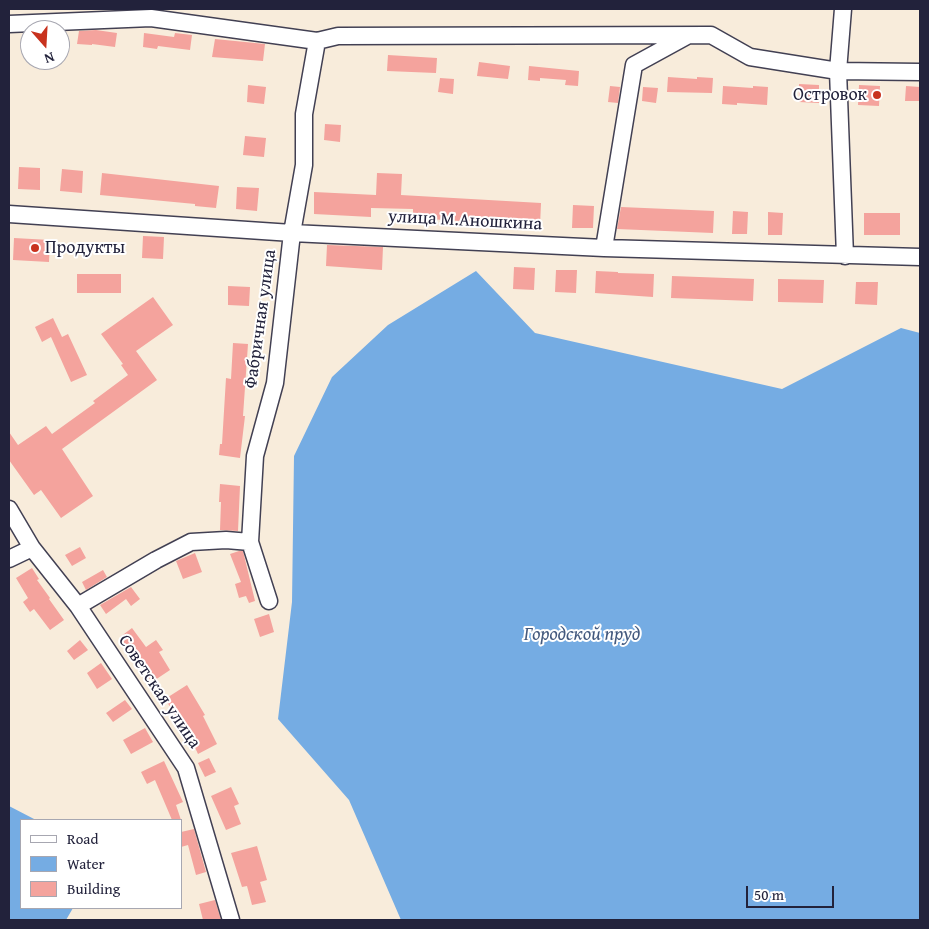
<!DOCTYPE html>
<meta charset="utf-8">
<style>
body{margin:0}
#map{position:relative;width:929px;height:929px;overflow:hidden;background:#f8ecdb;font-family:"Gentium Book Plus",serif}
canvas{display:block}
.frame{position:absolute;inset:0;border:10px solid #22223b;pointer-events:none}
.legend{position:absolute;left:20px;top:819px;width:162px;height:90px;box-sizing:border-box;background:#fff;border:1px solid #a7a7b1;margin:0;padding:6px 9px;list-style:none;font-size:15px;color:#22223b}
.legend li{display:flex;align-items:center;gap:10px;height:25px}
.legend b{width:25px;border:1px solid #a7a7b1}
.north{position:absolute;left:20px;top:20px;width:50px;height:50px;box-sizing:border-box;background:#fff;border:1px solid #a7a7b1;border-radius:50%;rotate:161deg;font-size:14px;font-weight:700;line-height:20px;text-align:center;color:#22223b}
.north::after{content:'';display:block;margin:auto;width:18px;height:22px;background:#c8321e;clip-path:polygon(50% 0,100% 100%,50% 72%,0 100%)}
.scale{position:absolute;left:746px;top:886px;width:88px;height:22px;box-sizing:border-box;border:2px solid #22223b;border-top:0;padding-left:6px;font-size:15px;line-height:18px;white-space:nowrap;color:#22223b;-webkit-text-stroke:4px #fff;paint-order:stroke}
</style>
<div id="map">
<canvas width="929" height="929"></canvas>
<div class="frame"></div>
<ul class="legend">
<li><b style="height:6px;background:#fff"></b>Road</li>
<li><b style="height:14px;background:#75ace3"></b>Water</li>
<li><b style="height:14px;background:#f4a39d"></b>Building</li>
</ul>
<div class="north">N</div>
<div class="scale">50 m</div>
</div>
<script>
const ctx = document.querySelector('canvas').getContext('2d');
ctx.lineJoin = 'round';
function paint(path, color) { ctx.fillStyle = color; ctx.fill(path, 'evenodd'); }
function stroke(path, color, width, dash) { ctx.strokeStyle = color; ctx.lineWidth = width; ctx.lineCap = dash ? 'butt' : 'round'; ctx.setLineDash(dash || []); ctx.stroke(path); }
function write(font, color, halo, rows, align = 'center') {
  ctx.font = font + ' "Gentium Book Plus",serif'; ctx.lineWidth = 4; ctx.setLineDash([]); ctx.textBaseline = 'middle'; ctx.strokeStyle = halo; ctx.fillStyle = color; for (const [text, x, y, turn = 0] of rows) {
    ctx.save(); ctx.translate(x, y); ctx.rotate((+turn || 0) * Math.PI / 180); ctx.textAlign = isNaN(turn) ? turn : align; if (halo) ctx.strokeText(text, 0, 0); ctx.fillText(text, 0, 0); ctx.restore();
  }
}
paint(new Path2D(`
 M476,271L535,333L782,389L901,328L920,333V920H401L349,800L278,719L292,602L294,456L332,377L388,325Z
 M9,806L36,820H21V908H73L66,920H9Z`), '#75ace3');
paint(new Path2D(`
 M96,30L117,33L115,47L92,44V45L77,44L79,31Z
 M144,33L174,37L175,33L192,35L190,50L158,46L157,49L143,47Z
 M215,39L265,44L263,61L212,57Z
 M388,55L437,58L436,73L387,71Z
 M479,62L510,66L508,79L477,76Z
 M529,66L579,71L578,86L565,85L566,80L540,78V81L528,80Z
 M668,77L697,79V77L713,78L712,93L667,92Z
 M440,78L454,79L453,94L438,92Z
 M799,84L819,85V103L799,102Z
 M248,85L266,87L264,104L247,102Z
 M859,85L880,86L879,106L858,105Z
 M610,86L620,87L618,103L608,102Z
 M723,86L753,88V86L768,87L767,105L737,103V105L722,104Z
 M906,86L920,87V101H905Z
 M643,87L658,88L656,103L642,101Z
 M325,124L341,125L340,142L324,140Z
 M245,136L266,138L264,157L243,155Z
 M19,167L40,168V190L18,189Z
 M62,169L83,171L82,193L60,191Z
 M102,173L219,186L216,208L195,206V204L100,195Z
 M377,173L402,174L401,195L541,203L540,226L413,218V209L371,208V217L314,214V192L376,195Z
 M237,187L259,188L257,211L236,209Z
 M573,205L594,206L593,228H572Z
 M621,207L714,211L713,233L617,229Z
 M733,211L748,212L747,234H732Z
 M768,212L783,213L782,235H768Z
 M864,213H900V235H864Z
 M143,236L164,237L163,259L142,258Z
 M14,238L50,240L49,262L13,260Z
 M327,245L383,247L382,270L326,266Z
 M514,267L535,268L534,290L513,289Z
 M556,270H577L576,293L555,292Z
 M596,271L618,272V273L654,274L653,297L595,293Z
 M77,274H121V293H77Z
 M672,276L754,279L753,301L671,298Z
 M778,279L824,280L823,303L778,302Z
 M856,282H878L877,305L855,304Z
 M228,286L250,287L249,306L228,305Z
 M153,297L173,325L136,351L157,380L62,449L93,496L61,518L41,490L34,495L9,460V432L18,445L46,426L52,434L95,403L93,401L128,375L121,365L123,364L101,334Z
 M53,318L62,337L68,334L87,375L71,382L51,337L42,342L35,327Z
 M233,343L248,344L243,416H245L240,458L219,455L220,444H222L226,378L231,379Z
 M220,484L240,486L238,531L220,530L221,502H219Z
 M80,547L86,558L72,566L65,555Z
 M239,551H243L255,601L249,603L246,596L239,598L235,584L241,582L230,554Z
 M195,553L202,572L183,579L176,561Z
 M32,568L39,579L37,580L50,598L49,599L64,620L50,630L34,609L30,612L23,602L28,598L16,578Z
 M103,570L107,577L86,590L82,582Z
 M131,587L140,599L131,606L126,599L106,614L100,605Z
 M269,614L274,632L260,637L254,619Z
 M132,628L146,647L156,640L163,650L159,652L170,670L152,682L120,637Z
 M80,640L88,650L74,660L67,651Z
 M101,663L112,679L97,689L87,673Z
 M187,685L205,715L203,716L217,744L198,754L191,739L165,699Z
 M125,700L132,709L113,722L106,713Z
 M145,728L153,742L131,754L123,740Z
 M209,758L216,772L205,777L198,763Z
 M164,761L183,802L176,805L181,820H172L155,780L147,784L141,772Z
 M231,787L239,804L234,806L241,824L226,830L211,796Z
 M194,829L206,872L196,875L188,845L181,847V832Z
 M257,846L267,880L260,882L266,902L252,905L247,886L242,887L231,853Z
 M215,900L221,920H203L199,904Z`), '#f4a39d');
const minor = new Path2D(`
 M843,9L838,71L845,256
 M9,24L151,18L317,41L338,36L711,35L750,57L838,71L920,72
 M9,214L292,233L604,248L920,257
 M604,248L634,65L687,36
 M9,509L32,548L78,606L186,768L231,920
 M9,559L32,548
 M269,601L250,542L255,456L275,383L292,233L304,165V114L317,41
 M78,606L156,560L191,542L226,540L250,542`);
stroke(minor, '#424053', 19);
stroke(minor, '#fff', 16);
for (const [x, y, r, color] of [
 [877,95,5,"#c8321e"],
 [35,248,5,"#c8321e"]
]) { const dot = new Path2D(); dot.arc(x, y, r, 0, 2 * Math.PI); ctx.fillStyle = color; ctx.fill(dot); stroke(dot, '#fff', 2); }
write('18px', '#22223b', '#fff', [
 ["Островок",867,95],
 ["Продукты",45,248,"left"]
], 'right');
write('18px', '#22223b', '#fff', [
 ["улица М.Аношкина",465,221,3],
 ["Фабричная улица",261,319,-82],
 ["Советская улица",159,692,56]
]);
write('italic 19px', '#43597e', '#fff', [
 ["Городской пруд",582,635]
]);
</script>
